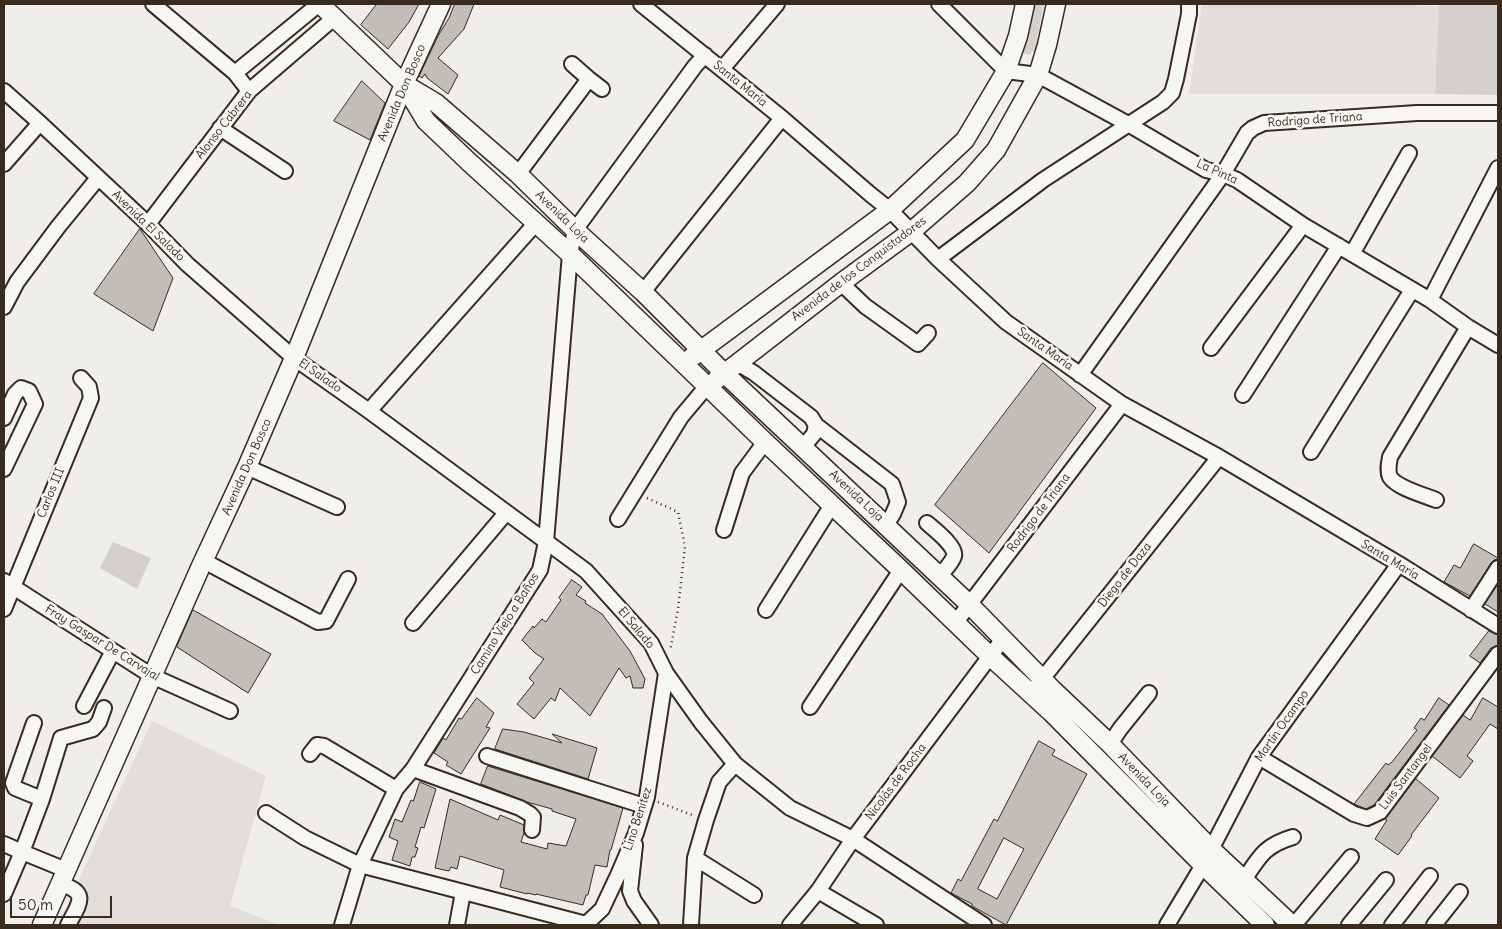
<!DOCTYPE html>
<meta charset="utf-8">
<style>
body{margin:0}
#map{position:relative;width:1502px;height:929px;overflow:hidden;background:#efeeea;font-family:Delius,sans-serif}
canvas{display:block}
.frame{position:absolute;inset:0;border:5px solid #3b2a1e;pointer-events:none}
.scale{position:absolute;left:10px;top:896px;width:102px;height:22px;box-sizing:border-box;border:2px solid #3b2a1e;border-top:0;padding-left:6px;font-size:15px;line-height:18px;white-space:nowrap;color:#3b2a1e;-webkit-text-stroke:4px #f6f6f2;paint-order:stroke}
</style>
<div id="map">
<canvas width="1502" height="929"></canvas>
<div class="frame"></div>
<div class="scale">50 m</div>
</div>
<script>
const ctx = document.querySelector('canvas').getContext('2d');
ctx.lineJoin = 'round';
function paint(path, color) { ctx.fillStyle = color; ctx.fill(path, 'evenodd'); }
function stroke(path, color, width, dash) { ctx.strokeStyle = color; ctx.lineWidth = width; ctx.lineCap = dash ? 'butt' : 'round'; ctx.setLineDash(dash || []); ctx.stroke(path); }
function write(font, color, halo, rows, align = 'center') {
  ctx.font = font + ' Delius,sans-serif'; ctx.lineWidth = 5; ctx.setLineDash([]); ctx.textBaseline = 'middle'; ctx.strokeStyle = halo; ctx.fillStyle = color; for (const [text, x, y, turn = 0] of rows) {
    ctx.save(); ctx.translate(x, y); ctx.rotate((+turn || 0) * Math.PI / 180); ctx.textAlign = isNaN(turn) ? turn : align; if (halo) ctx.strokeText(text, 0, 0); ctx.fillText(text, 0, 0); ctx.restore();
  }
}
paint(new Path2D(`
 M1202,4H1383L1439,6L1435,94H1189Z
 M152,721L266,776L230,906L280,925H58Z`), '#e2dfdb');
paint(new Path2D(`
 M1034,4H1044L1035,49L1029,55L1023,53V46Z
 M1439,4H1498V95L1435,94Z
 M113,542L151,558L137,589L100,568Z`), '#d4d1cc');
const building = new Path2D(`
 M377,4H419L409,22L388,49L361,25Z
 M455,4H474L464,29L438,58L458,75L448,94L427,78L425,74L422,78L419,76L438,36L449,18Z
 M362,81L385,103L370,140L334,121Z
 M140,229L173,278L153,331L94,294Z
 M1043,363L1096,408L989,553L935,505Z
 M1474,544L1498,558V559L1494,560L1491,563L1470,596L1444,582L1454,565L1460,568Z
 M572,580L582,587L576,595L586,601L585,603L602,614L630,651L645,679L643,688H633L630,676L626,678L619,668L590,716L560,688L555,701L551,698L534,719L517,704L534,683L529,678L544,659L535,653L522,640L533,626L534,628L542,619L546,622L561,600L559,598Z
 M1498,584V612L1485,604Z
 M193,610L271,654L248,693L177,647Z
 M1489,631L1498,635V645L1491,648L1480,663L1470,656Z
 M477,698L494,713L486,727L490,728L461,774L446,765L448,762L434,753L443,738L446,740L459,718L461,719Z
 M1439,698L1449,705L1374,805L1366,809L1354,804L1386,763L1388,765L1392,762L1417,730L1414,728L1421,718L1424,720Z
 M1483,698L1498,707V729L1490,724L1467,756L1473,761L1460,778L1432,756L1463,715L1470,720Z
 M503,729L524,732L562,743L552,734L597,748L588,779L495,749Z
 M1039,741L1055,750L1052,755L1087,774L1006,925L972,906V904L951,893L958,879L961,881L994,819L997,821ZM1004,838L1024,849L997,899L978,889Z
 M488,766L623,808L611,850H610L607,867L595,865L588,895H586L583,905L536,894V895L527,893V894L500,887L504,870L460,856L457,869L451,867L449,871L435,868L450,799L498,820L500,815L524,825V833L521,842L547,849L548,843L566,846L576,819L552,811V809L527,802L481,784Z
 M1416,779L1439,798L1411,835L1412,836L1398,855L1375,839L1387,820L1385,819Z
 M420,782L436,789L424,828L421,827L415,847L418,848L415,857H412L410,866L392,860L398,841L389,837L395,819L402,822L411,800L413,801Z`);
paint(building, '#c2bdb7');
stroke(building, '#3b2a1e', 1);
const minor = new Path2D(`
 M153,4L235,73L249,91
 M641,4L782,118L870,194L890,210L938,259L1006,322L1122,404L1219,457L1399,564L1498,626
 M939,4L1006,71L1038,75L1128,124L1206,170L1223,174L1237,180L1303,225L1430,300L1468,327L1498,345
 M722,69L777,4
 M235,73L319,4
 M589,79L602,89
 M4,91L40,123L148,224L187,264L294,358L369,411L586,571L651,643L666,673L701,722L735,764L790,808L853,839L984,925
 M220,128L285,171
 M4,164L40,123
 M518,174L589,79L572,64
 M148,224L249,91L334,18
 M1352,254L1409,153
 M938,259L1043,180L1163,102L1172,93L1176,79L1189,14V4
 M841,283L865,306L918,344L928,333
 M643,292L782,118
 M1430,300L1498,168
 M4,307L17,282L58,227L98,178
 M1211,348L1303,225
 M737,363L754,373L811,417L816,425L814,434L803,447
 M1080,375L1223,174L1247,133L1253,128L1264,123L1417,113H1498
 M1243,395L1339,246
 M369,411L536,223
 M4,418L15,394L21,388L29,391L35,404L4,469
 M816,425L892,484L898,502L893,514L886,525
 M1311,452L1412,290
 M247,467L337,507
 M1436,500C1424,495 1397,488 1390,477C1387,471 1389,463 1390,457L1468,327
 M618,519L681,417L707,386
 M927,523C934,529 957,547 954,556C952,563 944,570 940,576
 M724,530L742,473L765,442
 M204,561L318,622L326,621L348,579
 M4,581L152,676L230,711
 M4,609L91,398L89,387L81,378
 M766,610L832,505
 M1471,610L1498,568
 M956,622L1122,404
 M413,623L506,513
 M1031,693L1219,457
 M84,706L113,651
 M810,707L901,570
 M1110,744L1120,729L1149,693
 M310,754L317,745L324,746L396,789
 M487,756L644,806
 M1259,757L1354,814L1367,818L1380,812L1498,654
 M413,769L520,808L530,814L533,817L532,830
 M42,799L61,738L93,729L99,722L104,708
 M266,813L305,838L360,865L590,925
 M4,844L22,852L42,799L15,788L13,783L34,723
 M635,845L630,891L634,901L651,925
 M695,858L754,895
 M1244,880C1259,857 1265,845 1293,837
 M60,884C90,892 79,904 68,925
 M818,891L876,925
 M4,894L22,852L66,870
 M586,924L602,909L618,875L636,833L647,797L666,673
 M342,925L360,865L396,789L413,769L540,570L546,542L570,254L575,230L695,66L705,55
 M457,925L463,892
 M691,925L695,858L706,820L719,782L735,764
 M790,925L818,891L853,839L1003,639
 M1167,925L1203,865L1259,757L1399,564
 M1294,925L1351,857
 M1349,925L1386,880
 M1392,925L1430,876
 M1434,925L1460,892`);
const major = new Path2D(`
 M320,4L404,84L436,103L518,174L575,230L643,292L724,373L969,604L1054,691L1110,744L1211,849L1292,925
 M405,86L426,121L469,162L570,254L765,442L901,570L991,657L1051,712L1203,865L1265,925
 M692,357L890,210L965,140L1006,71L1018,36L1025,4
 M716,380L841,283L912,231L967,183L996,150L1038,75L1047,45L1056,4
 M42,925L201,566L247,467L294,358L404,84L441,4`);
stroke(minor, '#3b2a1e', 18);
stroke(major, '#3b2a1e', 21);
stroke(new Path2D(`
 M647,498L678,512L685,547L678,609L670,651
 M658,802L695,816`), '#3b2a1e', 2.5, [1, 4]);
stroke(minor, '#f6f6f2', 14);
stroke(major, '#f6f6f2', 18);
write('12px', '#3b2a1e', '#f6f6f2', [
 ["Santa María",740,84,39],
 ["Avenida Don Bosco",402,93,-67],
 ["Rodrigo de Triana",1315,120,-4],
 ["Alonso Cabrera",224,125,-52],
 ["La Pinta",1217,172,24],
 ["Avenida Loja",562,217,44],
 ["Avenida El Salado",148,226,44],
 ["Avenida de los Conquistadores",859,269,-37],
 ["Santa María",1045,349,35],
 ["El Salado",320,376,35],
 ["Avenida Don Bosco",247,467,-66],
 ["Carlos III",51,493,-68],
 ["Avenida Loja",856,496,43],
 ["Rodrigo de Triana",1039,513,-53],
 ["Santa María",1390,560,31],
 ["Diego de Daza",1125,575,-52],
 ["Camino Viejo a Baños",505,624,-58],
 ["El Salado",636,628,50],
 ["Fray Gaspar De Carvajal",102,643,32],
 ["Martín Ocampo",1282,726,-55],
 ["Luis Santangel",1406,777,-53],
 ["Avenida Loja",1144,780,46],
 ["Nicolás de Rocha",896,782,-53],
 ["Lino Benítez",638,819,-72]
]);
</script>
